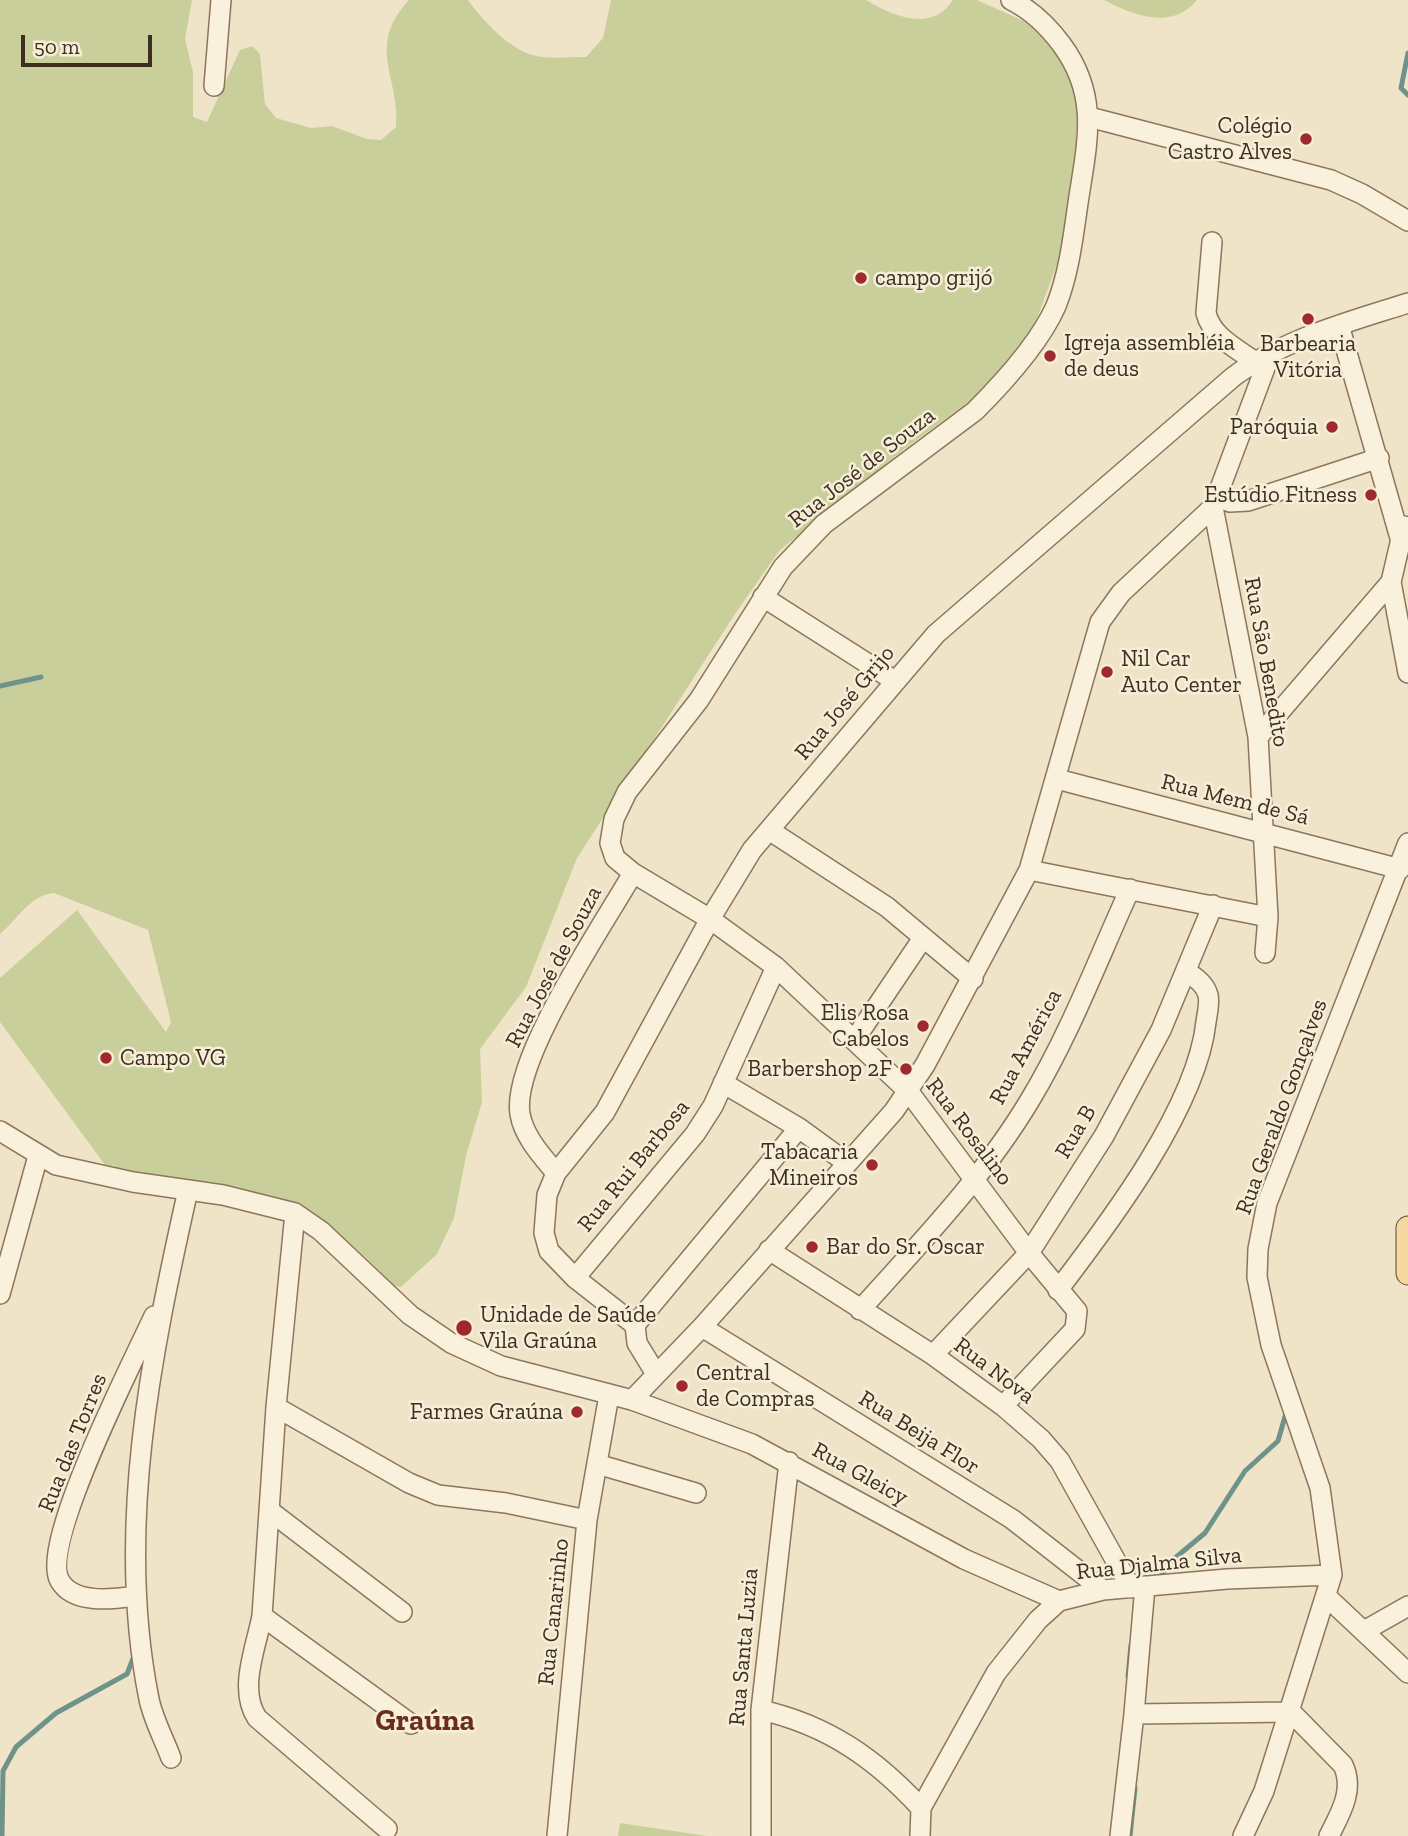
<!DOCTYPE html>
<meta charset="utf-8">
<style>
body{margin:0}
#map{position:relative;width:1408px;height:1836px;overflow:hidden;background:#f0e4c8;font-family:"Zilla Slab",serif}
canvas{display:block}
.scale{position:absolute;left:21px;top:35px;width:131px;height:32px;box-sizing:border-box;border:4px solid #3d2e20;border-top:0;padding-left:9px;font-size:21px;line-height:24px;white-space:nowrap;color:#3d2e20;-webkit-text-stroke:5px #f7eed8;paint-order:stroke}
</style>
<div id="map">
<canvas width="1408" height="1836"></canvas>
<div class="scale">50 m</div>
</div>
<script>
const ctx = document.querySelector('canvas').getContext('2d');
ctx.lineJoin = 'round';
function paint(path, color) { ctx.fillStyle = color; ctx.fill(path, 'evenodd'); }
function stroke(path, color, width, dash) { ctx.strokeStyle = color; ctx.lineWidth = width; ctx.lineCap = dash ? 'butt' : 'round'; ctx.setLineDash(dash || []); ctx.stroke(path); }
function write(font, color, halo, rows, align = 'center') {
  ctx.font = font + ' "Zilla Slab",serif'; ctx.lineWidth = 5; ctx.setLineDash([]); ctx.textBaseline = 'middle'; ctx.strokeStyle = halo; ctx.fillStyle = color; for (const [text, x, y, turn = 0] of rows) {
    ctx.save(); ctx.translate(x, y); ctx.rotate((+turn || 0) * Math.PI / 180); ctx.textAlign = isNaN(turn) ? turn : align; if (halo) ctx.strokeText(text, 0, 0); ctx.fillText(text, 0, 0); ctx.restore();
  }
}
paint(new Path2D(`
 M0,0H192L185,39L193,72V117L207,122L240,50L252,46L260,54L265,104L276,118L311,128L332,126L367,139L381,140L396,127C401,79 365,47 409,0H468C483,21 510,50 536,56C552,59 570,57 586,57L603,38L611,0H866C892,16 932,33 953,0H977L1039,28L1055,49L1080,102L1076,134L1078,175L1067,237L1029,340L996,382L903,450L779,551L735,614L577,858L526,987L480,1049L482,1102L466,1156L454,1218L437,1254L401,1287L394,1286C353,1242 306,1202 244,1190C216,1184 188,1185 159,1182C144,1180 128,1173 113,1168L114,1164L108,1169L0,1022V978L77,910L166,1032L171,1022L148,930L54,893C30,895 17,920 0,934Z
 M1104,0H1197C1172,31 1133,15 1104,0Z
 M620,1823L707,1836H618Z`), '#c9cf9b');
stroke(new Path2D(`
 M1408,53L1401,88L1408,95
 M0,686L41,677
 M1158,1579L1175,1558L1205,1533L1245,1471L1278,1441L1286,1413
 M1128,1677L1131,1645
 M2,1836L3,1771L16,1747L56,1713L127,1674L134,1656
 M1130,1836L1135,1788`), '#6f938a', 5);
const minor = new Path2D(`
 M214,86L221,0
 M1089,117L1331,180L1362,194L1408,221
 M1212,242L1206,313C1212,337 1236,348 1254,361
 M1339,325L1400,538
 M1218,497L1230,502L1248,501L1379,458
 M1213,507L1258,737L1268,917L1265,953
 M1404,526L1391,582L1408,673
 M763,597L895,681
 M1258,737L1391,582
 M1057,779L1400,869
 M769,830L887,907L973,979
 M1029,870L1268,917
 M855,1039L923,938
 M723,1083L799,1128L847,1163
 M0,1131L56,1165L133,1182L223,1195L295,1213L321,1231L410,1315L451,1343L501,1366L632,1400L752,1444L964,1559L1059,1601
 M556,1173C542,1156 524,1137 520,1114C511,1060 604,924 633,873
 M295,1213L276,1407L262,1616L411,1724
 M769,1250L933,1355L1003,1406L1041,1439L1060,1461L1131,1588
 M575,1278L695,1134L713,1106L776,967
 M1058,1290C1110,1222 1197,1107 1206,1022C1207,1014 1210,1003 1208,995C1205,984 1196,978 1187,972
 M0,1294L38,1156
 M860,1310C920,1243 984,1177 1030,1100C1070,1034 1098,959 1130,889
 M635,1325L575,1278L549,1251L544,1233L547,1195L556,1173L605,1112L710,919L752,850L936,634L1233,377C1284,339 1348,322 1408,303
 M702,1327L1012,1519L1103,1590
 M933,1355L1029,1253L1104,1136L1161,1030L1213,905
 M656,1374L637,1343L635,1325L799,1128
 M632,1400L702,1327L894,1111L925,1065L1029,870L1100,622L1121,593L1213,507L1271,352
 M1003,1406L1075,1329L1077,1311L1029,1253L909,1092L776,967L710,919L633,873L615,858L610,843L614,819L627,792L699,700L783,567L824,524L975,411C1004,382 1039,344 1056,306C1069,273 1073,238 1078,203C1087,143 1100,97 1062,45C1048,26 1033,11 1011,0
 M276,1407L409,1483L438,1495L506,1503L587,1520
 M597,1464L696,1493
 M270,1511L402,1612
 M1145,1586L1134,1714L1291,1712L1343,1765C1355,1790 1340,1814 1329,1836
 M135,1596C114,1599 74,1605 60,1581C38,1546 135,1358 154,1316
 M1328,1598L1408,1673
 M262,1616C256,1648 238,1689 257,1718L387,1829
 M1364,1631L1408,1606
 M761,1710C827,1725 875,1758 921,1808
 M171,1758C164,1739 153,1719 149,1699C115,1530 151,1355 188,1190
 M557,1836L587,1520L609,1395
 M761,1836V1710L789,1462
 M920,1836L921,1808L996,1673L1038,1620L1059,1601L1103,1590L1227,1579L1332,1575
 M1120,1836L1134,1714
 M1243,1836L1264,1791L1332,1575L1320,1488L1271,1345L1257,1277L1258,1249L1267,1203L1408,843`);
const major = new Path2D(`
 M1408,1228V1273`);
stroke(minor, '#8d765c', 22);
stroke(major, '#5b4430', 25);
stroke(minor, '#faf1dc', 19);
stroke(major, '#f3d9a0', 23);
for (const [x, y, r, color] of [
 [1306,139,7,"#9e2a2b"],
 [861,278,7,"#9e2a2b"],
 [1308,319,7,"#9e2a2b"],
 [1050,356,7,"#9e2a2b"],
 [1332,427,7,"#9e2a2b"],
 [1371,495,7,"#9e2a2b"],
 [1107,672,7,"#9e2a2b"],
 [923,1026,7,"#9e2a2b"],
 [106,1058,7,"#9e2a2b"],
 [906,1069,7,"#9e2a2b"],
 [872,1165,7,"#9e2a2b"],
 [812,1247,7,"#9e2a2b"],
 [464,1328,9,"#9e2a2b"],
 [682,1386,7,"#9e2a2b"],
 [577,1412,7,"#9e2a2b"]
]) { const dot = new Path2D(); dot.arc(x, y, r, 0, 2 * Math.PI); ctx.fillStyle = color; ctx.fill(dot); stroke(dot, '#f7eed8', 2.5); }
write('23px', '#3d2e20', '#f7eed8', [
 ["Colégio",1292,126],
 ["Castro Alves",1292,152],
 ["campo grijó",875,278,"left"],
 ["Igreja assembléia",1064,343,"left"],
 ["de deus",1064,369,"left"],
 ["Barbearia",1308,344,"center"],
 ["Vitória",1308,370,"center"],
 ["Paróquia",1318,427],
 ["Estúdio Fitness",1357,495],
 ["Nil Car",1121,659,"left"],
 ["Auto Center",1121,685,"left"],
 ["Elis Rosa",909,1013],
 ["Cabelos",909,1039],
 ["Campo VG",120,1058,"left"],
 ["Barbershop 2F",892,1069],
 ["Tabacaria",858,1152],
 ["Mineiros",858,1178],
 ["Bar do Sr. Oscar",826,1247,"left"],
 ["Unidade de Saúde",480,1315,"left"],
 ["Vila Graúna",480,1341,"left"],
 ["Central",696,1373,"left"],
 ["de Compras",696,1399,"left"],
 ["Farmes Graúna",563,1412]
], 'right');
write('23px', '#3d2e20', '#f7eed8', [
 ["Rua José de Souza",862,468,-38],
 ["Rua São Benedito",1266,662,80],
 ["Rua José Grijo",845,703,-50],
 ["Rua Mem de Sá",1235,800,14],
 ["Rua José de Souza",554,967,-62],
 ["Rua América",1026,1047,-62],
 ["Rua Geraldo Gonçalves",1282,1107,-70],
 ["Rua Rosalino",969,1132,53],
 ["Rua B",1076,1132,-59],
 ["Rua Rui Barbosa",634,1166,-51],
 ["Rua Nova",994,1371,37],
 ["Rua Beija Flor",919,1433,32],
 ["Rua das Torres",73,1443,-68],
 ["Rua Gleicy",860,1474,29],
 ["Rua Djalma Silva",1159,1564,-6],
 ["Rua Canarinho",554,1612,-84],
 ["Rua Santa Luzia",744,1647,-85]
]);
write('bold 30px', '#6b2e1e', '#f7eed8', [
 ["Graúna",425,1721]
]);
</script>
